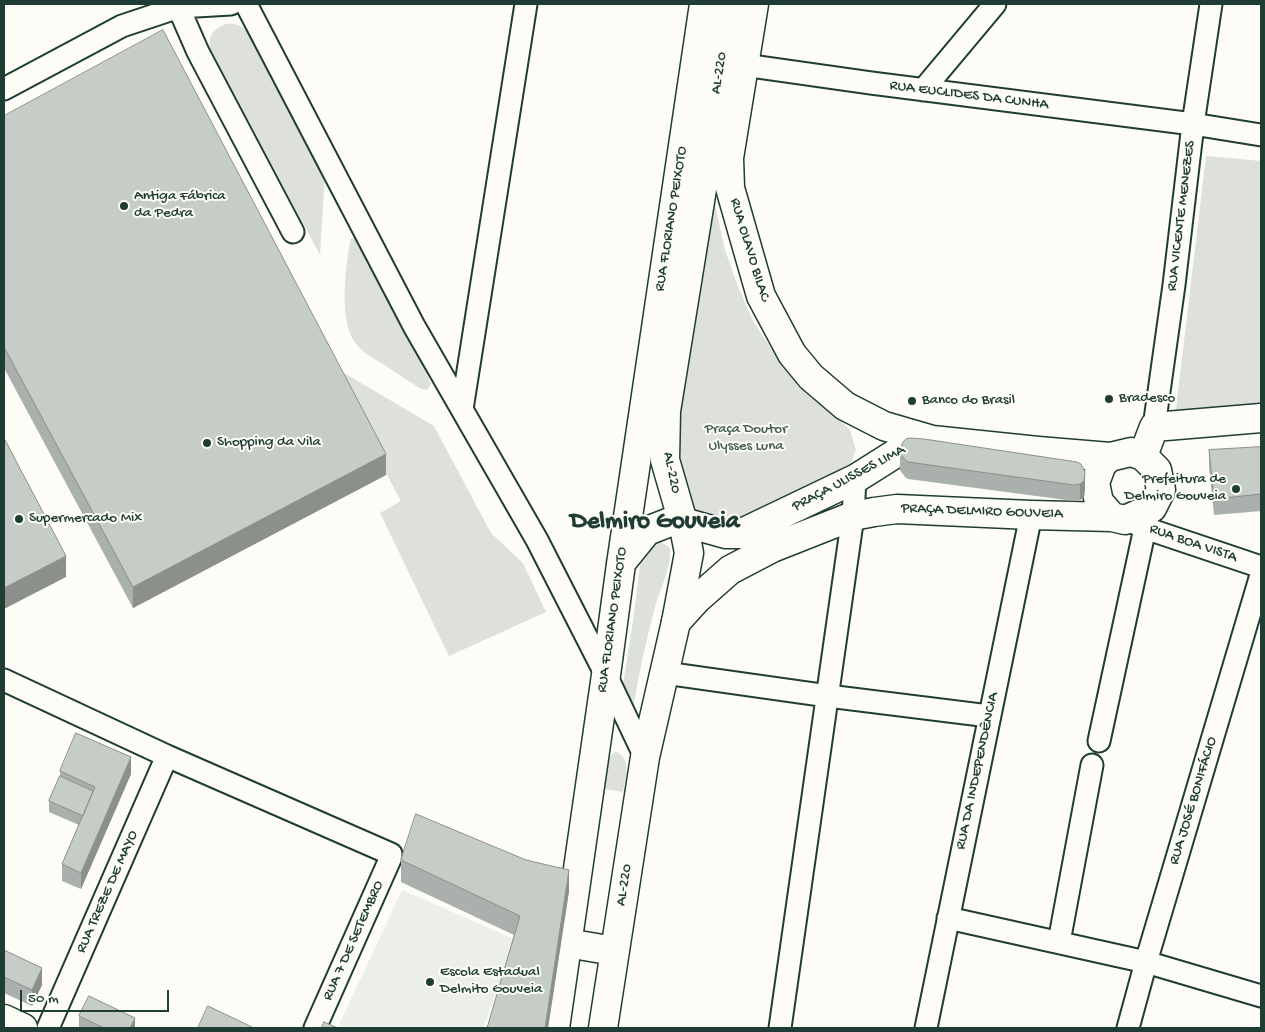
<!DOCTYPE html>
<meta charset="utf-8">
<style>
body{margin:0}
#map{position:relative;width:1265px;height:1032px;overflow:hidden;background:#fdfcf7;font-family:"Gochi Hand",sans-serif}
canvas{display:block}
.frame{position:absolute;inset:0;border:5px solid #1f3d34;pointer-events:none}
.scale{position:absolute;left:20px;top:990px;width:149px;height:22px;box-sizing:border-box;border:2px solid #1f3d34;border-top:0;padding-left:6px;font-size:15px;line-height:18px;white-space:nowrap;color:#1f3d34;-webkit-text-stroke:4px #fdfcf7;paint-order:stroke}
</style>
<div id="map">
<canvas width="1265" height="1032"></canvas>
<div class="frame"></div>
<div class="scale">50 m</div>
</div>
<script>
const ctx = document.querySelector('canvas').getContext('2d');
ctx.lineJoin = 'round';
function paint(path, color) { ctx.fillStyle = color; ctx.fill(path, 'evenodd'); }
function stroke(path, color, width, dash) { ctx.strokeStyle = color; ctx.lineWidth = width; ctx.lineCap = dash ? 'butt' : 'round'; ctx.setLineDash(dash || []); ctx.stroke(path); }
function write(font, color, halo, rows, align = 'center') {
  ctx.font = font + ' "Gochi Hand",sans-serif'; ctx.lineWidth = 4; ctx.setLineDash([]); ctx.textBaseline = 'middle'; ctx.strokeStyle = halo; ctx.fillStyle = color; for (const [text, x, y, turn = 0] of rows) {
    ctx.save(); ctx.translate(x, y); ctx.rotate((+turn || 0) * Math.PI / 180); ctx.textAlign = isNaN(turn) ? turn : align; if (halo) ctx.strokeText(text, 0, 0); ctx.fillText(text, 0, 0); ctx.restore();
  }
}
paint(new Path2D(`
 M402,890L516,940L483,1028H349L339,1025Z`), '#eceee9');
paint(new Path2D(`
 M226,24C238,23 244,27 251,36L325,171L320,255L210,49C208,35 214,28 226,24Z
 M1206,156L1261,161V409L1175,417Z
 M707,203L715,205L725,250L737,284L753,321L772,350L792,377L810,397L838,418L850,430L856,450L848,470L742,527L699,515L690,508L670,449Z
 M356,237L360,242L423,365L431,384L427,390L421,389C410,382 398,374 386,366C376,360 365,354 358,346C337,324 346,268 350,241L351,239Z
 M327,363L434,426L491,533L523,563L546,612L449,656L380,513L401,501Z
 M658,540L670,548C672,566 660,589 655,607C646,640 639,674 633,708L623,684L632,628L642,551Z
 M617,752C632,759 625,779 623,792L605,789C606,777 605,761 613,753Z`), '#dde0db');
const street = new Path2D(`
 M177,4L198,52L293,232
 M246,4L414,326L537,540L606,675L645,757
 M744,65L871,83L1193,124L1261,135
 M4,89L122,26L179,7L231,4
 M923,90L995,4
 M462,409L526,4
 M1154,427L1174,285L1193,124L1211,4
 M1132,522L1145,528L1261,567
 M665,673L828,696L989,716
 M4,680L167,756L391,854V857L315,1028
 M1099,741L1145,528
 M948,918L1146,962L1261,996
 M1059,942L1092,765
 M48,1028L167,756
 M780,1028L853,516L855,479
 M926,1028L1031,515
 M1128,1028L1146,962L1261,575`);
const secondary = new Path2D(`
 M754,4L729,158L730,188L761,296L792,354L811,377L845,406L884,426L932,440
 M1131,452L1143,456L1157,470L1161,490L1152,508L1125,520L1112,517L1099,502L1095,483L1102,464L1110,457Z
 M1143,456L1154,427L1261,418
 M683,522L726,534H740L855,479L901,450L932,440L1038,451L1110,457
 M676,622L696,600L730,570L772,548L853,516L874,512L897,509L1031,515L1112,517`);
const highway = new Path2D(`
 M621,563L647,531L670,522H683
 M567,943L614,951
 M4,1019L23,1028
 M555,1028L606,675L621,564L704,4
 M603,1028L645,757L676,622L689,553L683,522L665,460L666,411L732,4`);
stroke(street, '#1f3d34', 25);
stroke(secondary, '#1f3d34', 31);
stroke(highway, '#1f3d34', 31);
stroke(street, '#fdfcf7', 21);
stroke(secondary, '#fdfcf7', 28);
stroke(highway, '#fdfcf7', 28);
paint(new Path2D(`
 M4,116L386,475L133,608L4,368Z
 M1261,447V511L1214,515L1209,467V450Z
 M900,449L1077,462L1085,489L1084,497L1080,500L1074,501L908,479L905,477L900,470Z
 M60,771L131,774L81,889L62,881V864L79,825L49,812V801L60,776Z
 M401,860L569,891L548,1028H487L514,935L401,882Z
 M4,950L42,985L32,1006L4,993Z
 M79,1016L135,1028H81L79,1027Z`), '#aab0ab');
paint(new Path2D(`
 M386,454V475L133,608V587Z
 M1085,472V489L1084,497L1080,500V484Z
 M66,556V577L4,609V588Z
 M131,757V774L81,889V873Z
 M569,870V891L548,1028H545Z
 M42,968V985L32,1006V990Z
 M135,1018V1028H130Z`), '#8b908b');
const building = new Path2D(`
 M163,30L386,454L133,587L4,347V116Z
 M4,438L66,556L4,588Z
 M911,438L924,439L1077,462L1081,464L1085,472L1084,481L1080,484L1074,485L908,462L905,460L900,453V449L903,442L906,439Z
 M1261,447V494L1214,499L1209,450Z
 M76,733L131,757L81,873L62,864L95,787L60,771Z
 M60,776L93,791L83,816L49,801Z
 M416,814L526,860L569,870L545,1028H487L520,916L401,860Z
 M4,950L42,968L32,990L4,977Z
 M89,996L135,1018L130,1028H104L79,1016Z
 M208,1006L254,1028H198Z
 M324,1022L338,1028H322Z`);
paint(building, '#c6cdc7');
stroke(building, '#8b908b', 1);
for (const [x, y, r, color] of [
 [124,206,5,"#1f3d34"],
 [1109,399,5,"#1f3d34"],
 [912,401,5,"#1f3d34"],
 [207,443,5,"#1f3d34"],
 [1236,489,5,"#1f3d34"],
 [19,519,5,"#1f3d34"],
 [430,982,5,"#1f3d34"]
]) { const dot = new Path2D(); dot.arc(x, y, r, 0, 2 * Math.PI); ctx.fillStyle = color; ctx.fill(dot); stroke(dot, '#fdfcf7', 2); }
write('15px', '#1f3d34', '#fdfcf7', [
 ["AL-220",720,73,-81],
 ["RUA EUCLIDES DA CUNHA",969,96,7],
 ["RUA VICENTE MENEZES",1182,216,-83],
 ["RUA FLORIANO PEIXOTO",672,219,-81],
 ["RUA OLAVO BILAC",749,250,73],
 ["AL-220",671,473,78],
 ["PRAÇA ULISSES LIMA",849,479,-28],
 ["PRAÇA DELMIRO GOUVEIA",982,512,2],
 ["RUA BOA VISTA",1193,544,19],
 ["RUA FLORIANO PEIXOTO",613,620,-82],
 ["RUA DA INDEPENDÊNCIA",978,771,-78],
 ["RUA JOSÉ BONIFÁCIO",1194,801,-73],
 ["AL-220",625,885,-81],
 ["RUA TREZE DE MAYO",108,892,-66],
 ["RUA 7 DE SETEMBRO",354,941,-66]
]);
write('15px', '#1f3d34', '#fdfcf7', [
 ["Antiga Fábrica",134,197],
 ["da Pedra",134,214],
 ["Bradesco",1119,399],
 ["Banco do Brasil",922,401],
 ["Shopping da Vila",217,443],
 ["Prefeitura de",1226,480,"right"],
 ["Delmiro Gouveia",1226,497,"right"],
 ["Supermercado Mix",29,519],
 ["Escola Estadual",440,973],
 ["Delmito Gouveia",440,990]
], 'left');
write('15px', '#455e55', '#fdfcf7', [
 ["Praça Doutor",746,430],
 ["Ulysses Luna",746,447]
]);
write('bold 25px', '#1f3d34', '#fdfcf7', [
 ["Delmiro Gouveia",655,523]
]);
</script>
